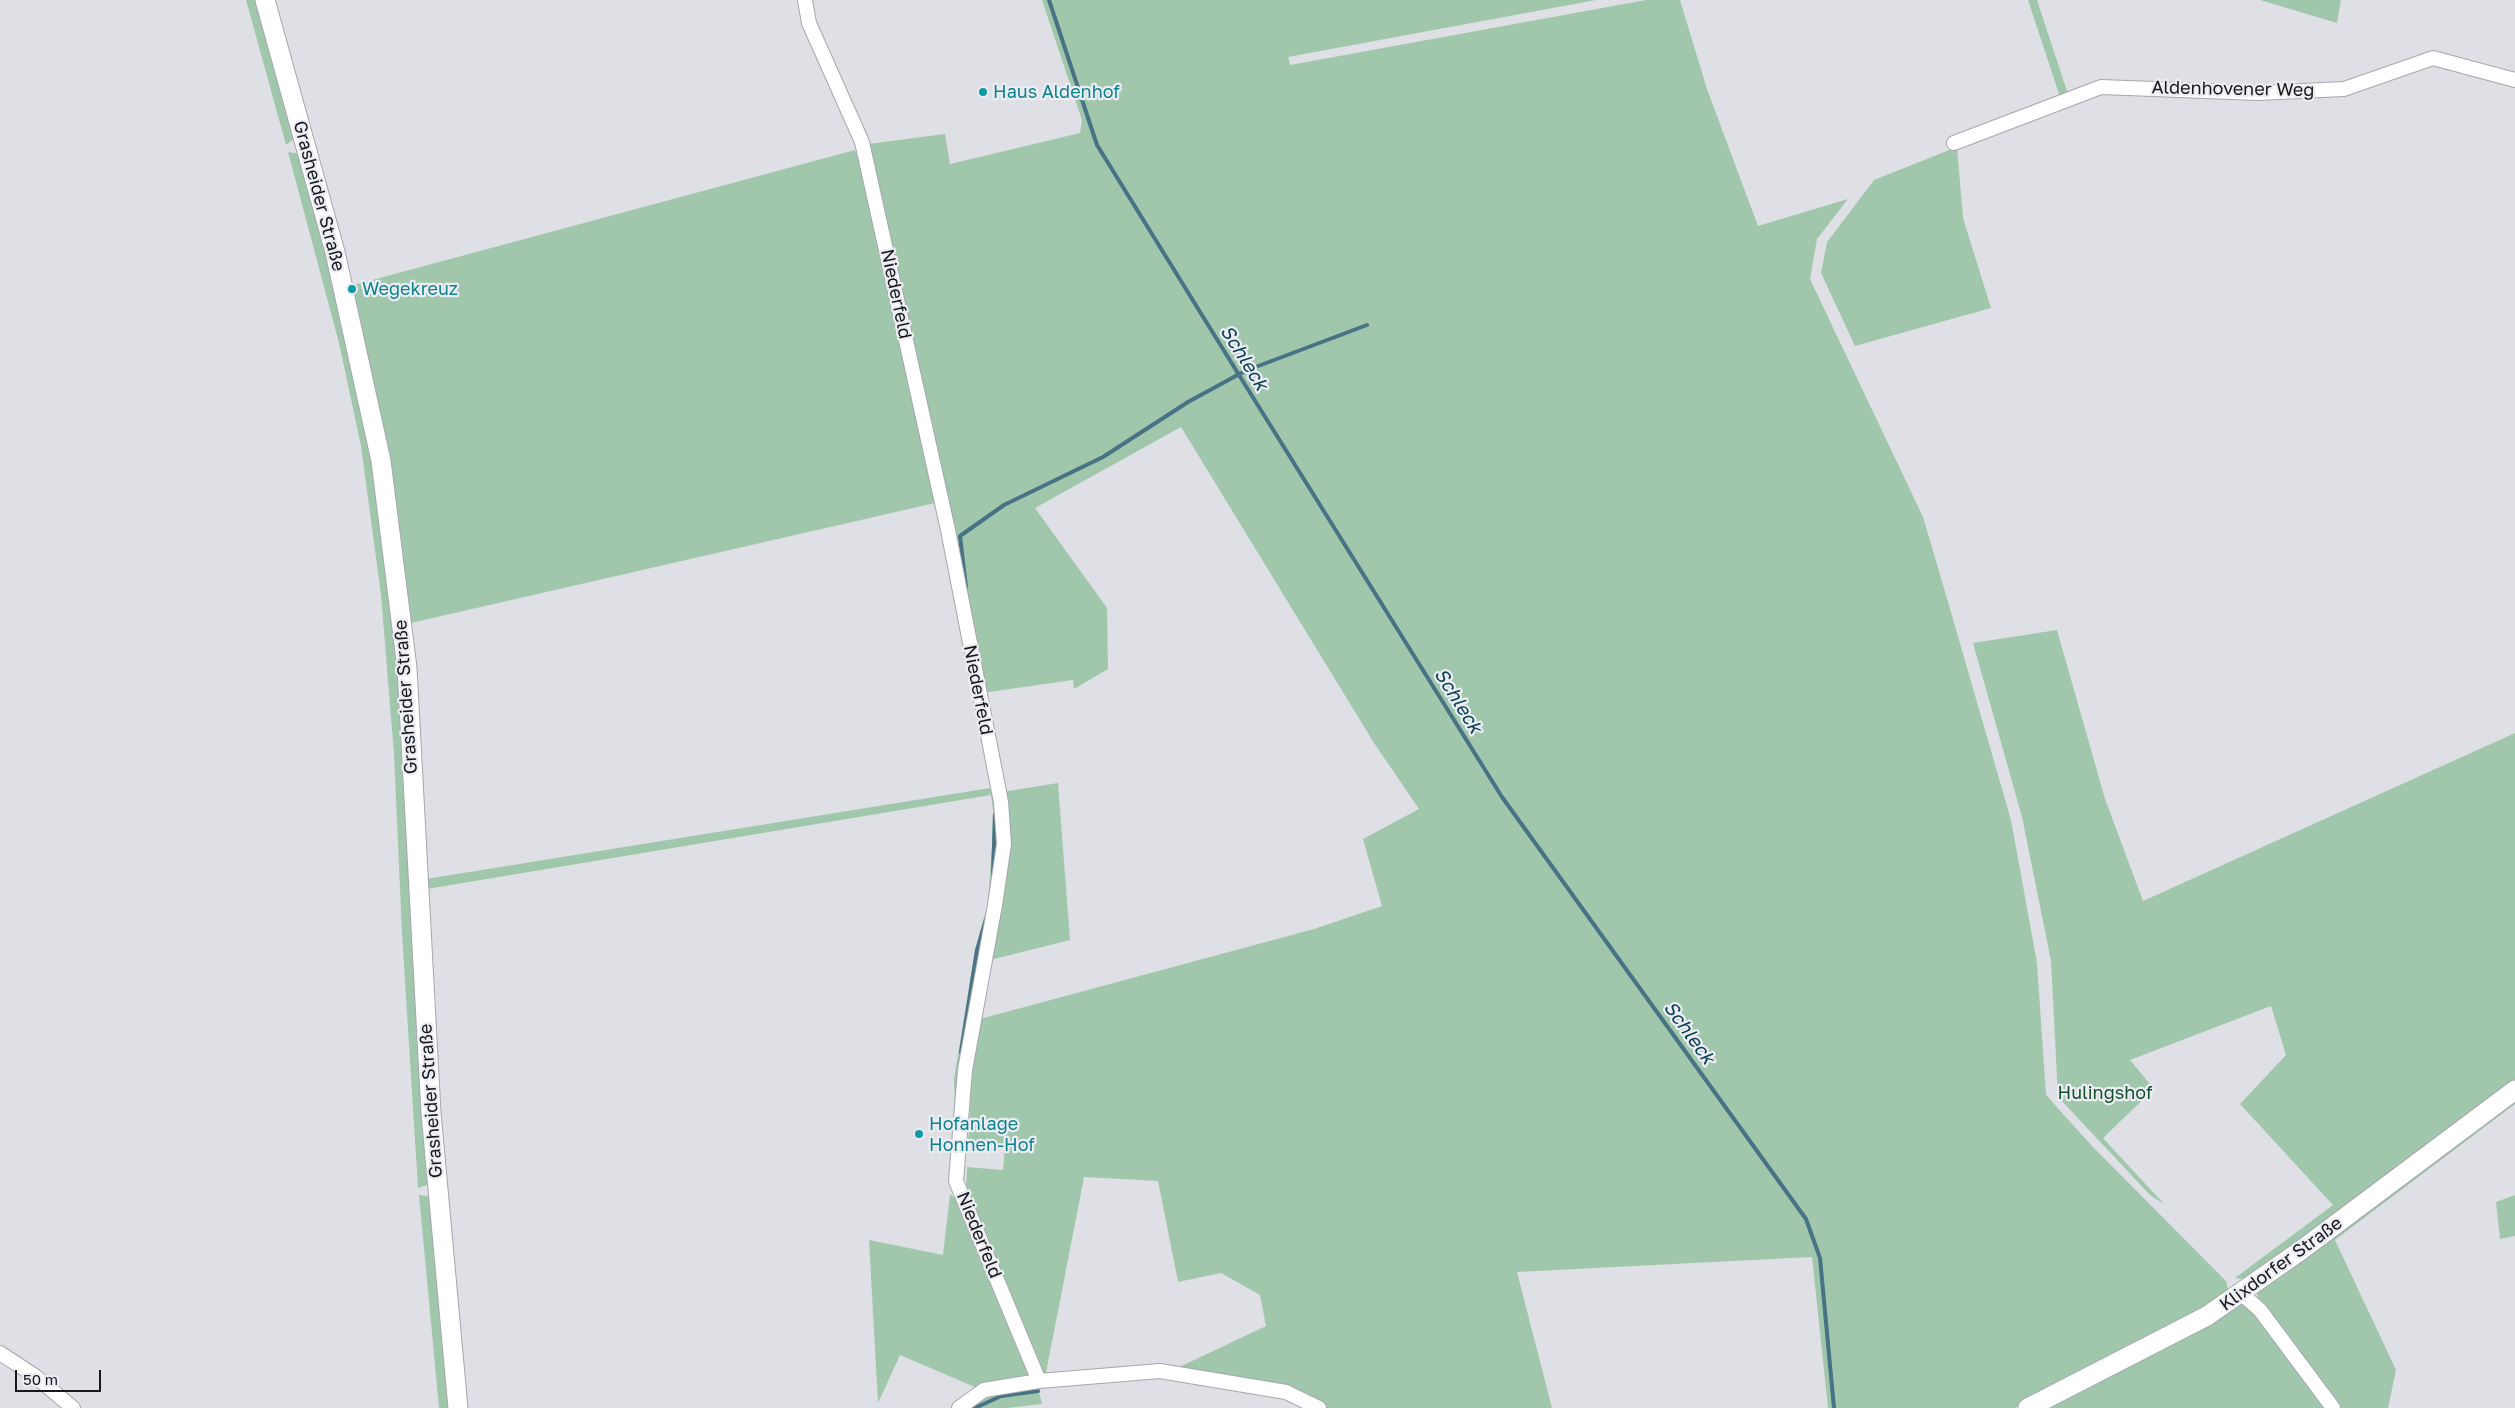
<!DOCTYPE html>
<meta charset="utf-8">
<style>
body{margin:0}
#map{position:relative;width:2515px;height:1408px;overflow:hidden;background:#dfe0e6;font-family:"Golos Text",sans-serif}
canvas{display:block}
.scale{position:absolute;left:15px;top:1370px;width:86px;height:22px;box-sizing:border-box;border:2px solid #17181a;border-top:0;padding-left:6px;font-size:15px;line-height:18px;white-space:nowrap;color:#17181a;-webkit-text-stroke:4px #ecedf3;paint-order:stroke}
</style>
<div id="map">
<canvas width="2515" height="1408"></canvas>
<div class="scale">50 m</div>
</div>
<script>
const ctx = document.querySelector('canvas').getContext('2d');
ctx.lineJoin = 'round';
function paint(path, color) { ctx.fillStyle = color; ctx.fill(path, 'evenodd'); }
function stroke(path, color, width, dash) { ctx.strokeStyle = color; ctx.lineWidth = width; ctx.lineCap = dash ? 'butt' : 'round'; ctx.setLineDash(dash || []); ctx.stroke(path); }
function write(font, color, halo, rows, align = 'center') {
  ctx.font = font + ' "Golos Text",sans-serif'; ctx.lineWidth = 4.5; ctx.setLineDash([]); ctx.textBaseline = 'middle'; ctx.strokeStyle = halo; ctx.fillStyle = color; for (const [text, x, y, turn = 0] of rows) {
    ctx.save(); ctx.translate(x, y); ctx.rotate((+turn || 0) * Math.PI / 180); ctx.textAlign = isNaN(turn) ? turn : align; if (halo) ctx.strokeText(text, 0, 0); ctx.fillText(text, 0, 0); ctx.restore();
  }
}
paint(new Path2D(`
 M246,0H262L298,136L286,145Z
 M1042,0H1596L1288,57L1290,65L1646,0H1680L1707,89L1758,226L1848,199L1817,239L1810,279L1923,517L1946,595L2011,820L2037,963L2046,1095L2092,1146L2226,1281L2230,1296L2128,1352L2015,1408H1828L1812,1257L1517,1272L1552,1408H1324L1173,1370L1266,1326L1260,1295L1221,1273L1178,1282L1158,1181L1084,1177L1045,1378H1043L966,1190L967,1167L1003,1170L1005,1147L968,1144L972,1076L980,1019L1314,929L1382,906L1363,839L1419,809L1374,743L1181,427L1035,508L1107,608L1108,669L1074,689L1073,680L982,693L963,595L958,542L868,144L945,134L950,164L1080,133L1082,120Z
 M2028,0H2037L2068,94L2060,97Z
 M2260,0H2341L2337,23Z
 M1957,147L1963,218L1991,308L1855,346L1821,273L1827,242L1874,180Z
 M855,150L865,174L935,503L411,623L417,664L426,879L990,788L991,795L996,794L998,845L960,1112L955,1111L954,1079L975,951L988,903L992,846L993,810L991,795L427,889L440,1181L413,706L350,286Z
 M288,152L301,154L357,361L392,574L432,1183L418,1188L402,933L394,754L381,595L361,446L339,343Z
 M2057,630L2105,799L2143,901L2515,733V1082L2252,1280L2235,1278L2333,1205L2240,1104L2286,1055L2271,1006L2130,1060L2154,1089L2103,1138L2164,1204L2150,1195L2058,1097L2051,961L2022,817L1973,643Z
 M1058,783L1070,940L990,960L1002,792Z
 M2515,1097V1104L2335,1240L2396,1370L2388,1408H2337L2258,1299L2257,1291Z
 M950,1194L960,1203L1031,1379L977,1388L900,1355L878,1403L869,1240L943,1255Z
 M419,1195L427,1196L433,1202L454,1408H439Z
 M2515,1195V1236L2500,1239L2496,1202Z
 M2242,1302L2249,1305L2324,1408H2041Z
 M1038,1388L1042,1404L1008,1408H964L984,1395Z`), '#a0c7ac');
stroke(new Path2D(`
 M1049,0L1097,145L1239,375L1502,797L1806,1219L1820,1258L1834,1408
 M966,587L960,536L1004,505L1103,457L1188,402L1245,371L1367,325
 M993,873L995,815
 M961,1052L977,950L986,919
 M975,1408L1001,1396L1038,1391`), '#477384', 4);
const street = new Path2D(`
 M805,0L809,23L862,142L948,530L1001,802L1004,844L995,905L965,1070L956,1181L1039,1381L1160,1371L1286,1392L1319,1408
 M1954,143L2101,87L2258,93L2344,89L2433,58L2515,80
 M2242,1294L2260,1310L2333,1408
 M0,1353L35,1376L73,1408
 M959,1408L984,1390L1039,1381`);
const secondary = new Path2D(`
 M265,0L335,252L381,461L407,668L431,1113L458,1408
 M2028,1408L2207,1316L2300,1251L2515,1090`);
stroke(street, '#a5a7ac', 16);
stroke(secondary, '#a5a7ac', 21);
stroke(street, '#fff', 14);
stroke(secondary, '#fff', 19);
for (const [x, y, r, color] of [
 [983,92,5,"#0f9aa8"],
 [352,289,5,"#0f9aa8"],
 [919,1134,5,"#0f9aa8"]
]) { const dot = new Path2D(); dot.arc(x, y, r, 0, 2 * Math.PI); ctx.fillStyle = color; ctx.fill(dot); stroke(dot, '#ecedf3', 2); }
write('18px', '#17181a', '#ecedf3', [
 ["Aldenhovener Weg",2233,89,1],
 ["Grasheider Straße",319,196,75],
 ["Niederfeld",896,294,78],
 ["Niederfeld",978,690,79],
 ["Grasheider Straße",406,697,-94],
 ["Grasheider Straße",431,1101,-94],
 ["Niederfeld",979,1235,68],
 ["Klixdorfer Straße",2281,1264,-36]
]);
write('18px', '#0d838f', '#ecedf3', [
 ["Haus Aldenhof",993,92],
 ["Wegekreuz",362,289],
 ["Hofanlage",929,1124],
 ["Honnen-Hof",929,1145]
], 'left');
write('18px', '#144e2d', '#ecedf3', [
 ["Hulingshof",2105,1093]
]);
write('italic 19px', '#094254', '#ecedf3', [
 ["Schleck",1244,358,58],
 ["Schleck",1458,701,58],
 ["Schleck",1689,1033,54]
]);
</script>
